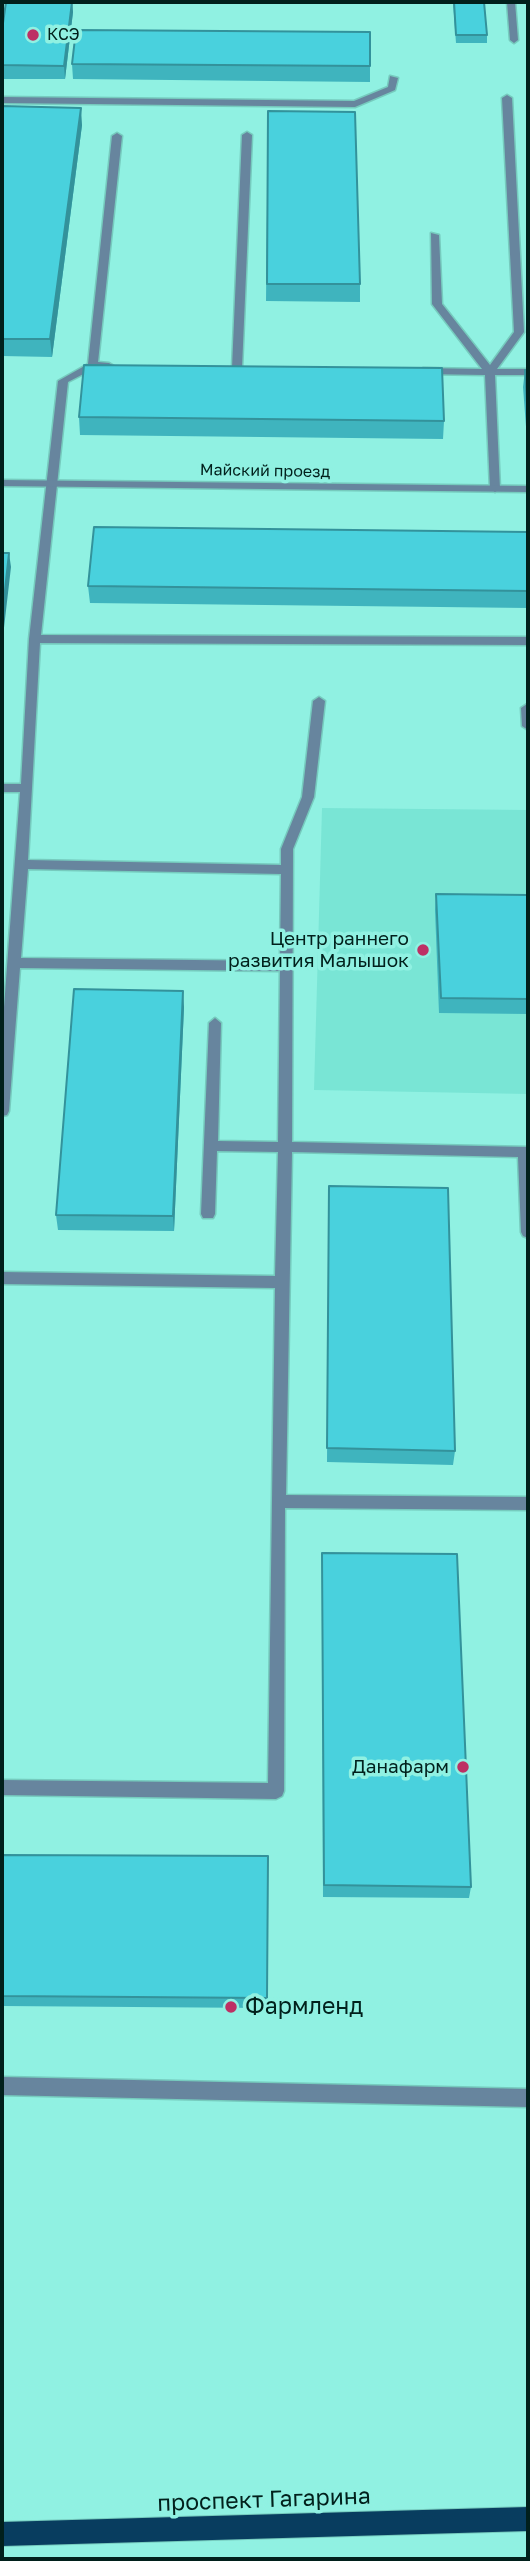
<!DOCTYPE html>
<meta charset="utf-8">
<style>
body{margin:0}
#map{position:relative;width:530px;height:2561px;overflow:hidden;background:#90f1e2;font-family:"Golos Text",sans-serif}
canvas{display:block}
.frame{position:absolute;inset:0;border:4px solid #01201c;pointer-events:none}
</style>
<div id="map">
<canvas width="530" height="2561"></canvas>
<div class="frame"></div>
</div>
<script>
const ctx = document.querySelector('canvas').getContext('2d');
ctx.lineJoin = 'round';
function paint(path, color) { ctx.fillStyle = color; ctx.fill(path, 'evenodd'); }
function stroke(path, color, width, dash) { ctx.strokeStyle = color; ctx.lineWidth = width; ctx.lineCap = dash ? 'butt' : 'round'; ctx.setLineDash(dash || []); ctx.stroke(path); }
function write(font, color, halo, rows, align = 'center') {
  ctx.font = font + ' "Golos Text",sans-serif'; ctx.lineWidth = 7; ctx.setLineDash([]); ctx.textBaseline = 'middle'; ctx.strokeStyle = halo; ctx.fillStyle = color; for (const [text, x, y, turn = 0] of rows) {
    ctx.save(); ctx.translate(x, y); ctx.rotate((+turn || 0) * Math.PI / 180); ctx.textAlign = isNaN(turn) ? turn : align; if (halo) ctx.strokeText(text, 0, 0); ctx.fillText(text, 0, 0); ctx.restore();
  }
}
paint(new Path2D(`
 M322,808L528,810V1094L314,1090Z`), '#79e5d5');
const lane = new Path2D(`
 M507,2H515L518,40L514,43L510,40Z
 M390,76L398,78L395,90L355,107L2,103V97L354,101L388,87Z
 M507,95L512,98L524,332L497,369H528V375H495L500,489L495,492L490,489L485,375L423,374L418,371L423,368L482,369L432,304L431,233L439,235L442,304L490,365L514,332L502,98Z
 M247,132L252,135L242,368L237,371L232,368L242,135Z
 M117,133L122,136L98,362L109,363L114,366L109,369L95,368L68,382L41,635L528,637V645L40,643L28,860L281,865V849L302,797L313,701L319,697L325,701L314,797L293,849L292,1142L528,1147V1238L523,1236L521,1232L518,1157L292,1152L286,1495L528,1497V1510L285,1508L284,1791L282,1796L276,1799L2,1795V1780L268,1783L275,1288L2,1284V1272L275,1276L278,1152L217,1151L215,1214L213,1218H203L201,1214L209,1023L215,1018L221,1023L218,1141L278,1142L280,971L20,968L9,1111L7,1115L2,1116V1034L20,792H2V784H21L29,639L58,381L88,364L112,136ZM28,869L281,874L280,961L21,958Z
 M527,704H528V730L522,726L521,708Z
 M2,2077L528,2089V2107L2,2095Z`);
const street = new Path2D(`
 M2,480L528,486V492L2,486Z`);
const primary = new Path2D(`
 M528,2507V2531L2,2546V2522Z`);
stroke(lane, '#76cbbe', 3);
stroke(street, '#76cbbe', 3);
stroke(primary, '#76cbbe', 2);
paint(lane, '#67859e');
paint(street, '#67859e');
paint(primary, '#083d5f');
paint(new Path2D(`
 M6,2H72L73,12L65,79H2V30Z
 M453,2H484L487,35V43H456Z
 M72,64L370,66V82L73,79Z
 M2,106L82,125L52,357L2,356Z
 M268,111L360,284V302L266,301Z
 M525,370H528V440H527L523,387Z
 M79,417L444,421L443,439L80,435Z
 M528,532V608L90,603L88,586Z
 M436,894L528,895V1014L439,1013L435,910Z
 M184,1007L174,1231L58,1230L56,1215Z
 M329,1201L455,1451L453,1465L327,1462Z
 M322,1553L471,1887L469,1898L323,1897Z
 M2,1855L268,1856L266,2008L2,2006Z`), '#3fb4be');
paint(new Path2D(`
 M72,2L73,12L65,79L64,66Z
 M81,108L82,125L52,357L50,339Z
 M9,553L11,567L2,645V618Z
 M183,991L184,1007L174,1231L173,1216Z`), '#33929b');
const building = new Path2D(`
 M6,2H72L64,66L2,65V30Z
 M454,2H484L487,35H456Z
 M76,30L370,32V66L72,64Z
 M2,106L81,108L50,339H2Z
 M268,111L355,112L360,284H267Z
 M84,365L442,368L444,421L79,417Z
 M525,370H528V420Z
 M94,527L528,532V591L88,586Z
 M2,553H9L2,618Z
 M436,894L528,895V999L441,998Z
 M74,989L183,991L173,1216L56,1215Z
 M329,1186L448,1188L455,1451L327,1448Z
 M322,1553L457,1554L471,1887L324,1885Z
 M2,1855L268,1856L267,1998L2,1996Z`);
paint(building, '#49d1dd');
stroke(building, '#33929b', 2);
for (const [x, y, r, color] of [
 [33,35,7,"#bd3064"],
 [423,950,7,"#bd3064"],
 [463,1767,7,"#bd3064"],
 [231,2007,7,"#bd3064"]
]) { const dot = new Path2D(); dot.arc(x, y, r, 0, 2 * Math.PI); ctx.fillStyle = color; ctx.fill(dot); stroke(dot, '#90f1e2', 2.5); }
write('16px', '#01201c', '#90f1e2', [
 ["КСЭ",47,35]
], 'left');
write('16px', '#01201c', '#90f1e2', [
 ["Майский проезд",265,471,1]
]);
write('19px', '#01201c', '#90f1e2', [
 ["Центр раннего",409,939],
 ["развития Малышок",409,961],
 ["Данафарм",449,1767]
], 'right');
write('23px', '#01201c', '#90f1e2', [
 ["Фармленд",245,2007]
], 'left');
write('23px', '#01201c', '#90f1e2', [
 ["проспект Гагарина",264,2500,-2]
]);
</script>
